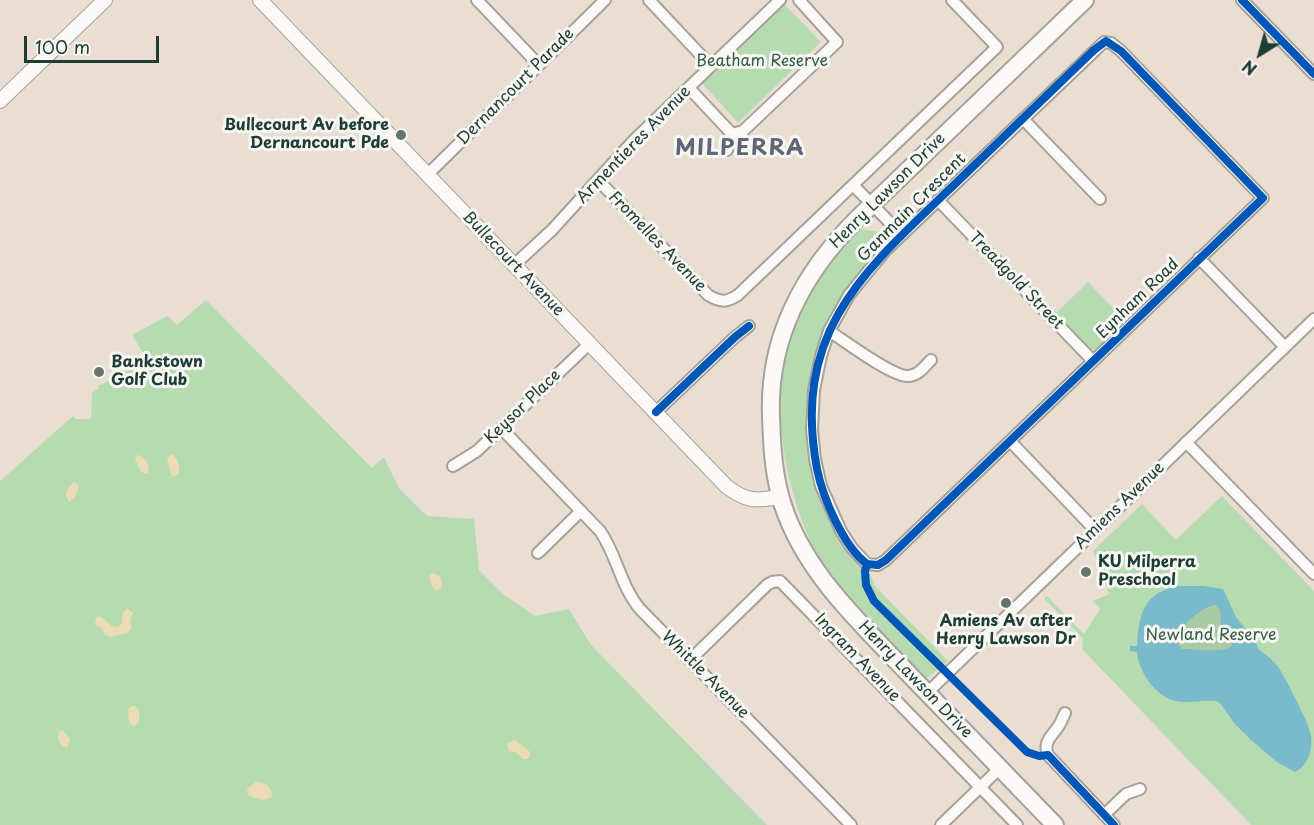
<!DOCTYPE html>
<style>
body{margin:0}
#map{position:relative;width:1314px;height:825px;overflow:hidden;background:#eaded2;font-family:"Playpen Sans",sans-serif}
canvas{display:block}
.north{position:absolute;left:1230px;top:24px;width:60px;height:60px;-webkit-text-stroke:4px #f6f6f2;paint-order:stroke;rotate:217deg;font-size:16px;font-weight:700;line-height:24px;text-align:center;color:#1f3d34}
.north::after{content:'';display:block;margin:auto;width:21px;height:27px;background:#1f3d34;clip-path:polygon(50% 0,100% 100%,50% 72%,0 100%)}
.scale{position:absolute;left:24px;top:36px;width:135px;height:27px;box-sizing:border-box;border:3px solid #1f3d34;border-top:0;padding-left:8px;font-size:18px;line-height:21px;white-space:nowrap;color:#1f3d34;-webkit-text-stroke:4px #f6f6f2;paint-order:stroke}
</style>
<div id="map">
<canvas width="1314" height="825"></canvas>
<div class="north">N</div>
<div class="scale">100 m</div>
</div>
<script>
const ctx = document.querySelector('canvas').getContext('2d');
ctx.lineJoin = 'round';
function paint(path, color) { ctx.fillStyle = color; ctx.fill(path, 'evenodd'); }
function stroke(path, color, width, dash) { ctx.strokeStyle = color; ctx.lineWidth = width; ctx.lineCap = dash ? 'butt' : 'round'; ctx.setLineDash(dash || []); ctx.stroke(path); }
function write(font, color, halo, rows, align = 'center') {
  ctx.font = font + ' "Playpen Sans",sans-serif'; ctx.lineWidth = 6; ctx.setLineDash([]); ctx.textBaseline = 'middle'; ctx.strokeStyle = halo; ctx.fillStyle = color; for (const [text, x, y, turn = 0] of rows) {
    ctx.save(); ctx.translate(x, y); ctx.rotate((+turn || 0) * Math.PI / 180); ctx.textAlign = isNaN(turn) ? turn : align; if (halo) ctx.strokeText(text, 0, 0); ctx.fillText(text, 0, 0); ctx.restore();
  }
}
paint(new Path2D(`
 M784,4L821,42L738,123L702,83Z
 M861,229L886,233L890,240C868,263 844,286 830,315C800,379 797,456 829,519C836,533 843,547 853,558C865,572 868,566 875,586L948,661L927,678L922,677C891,644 856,613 830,576C812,551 800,519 792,489C767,392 780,296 861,229Z
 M1088,282L1127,322L1101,346L1093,350L1086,346L1055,314Z
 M206,300L372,468L384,457L399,488L427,516L474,519L479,570L503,594L535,616L569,609L591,645L767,825H0V481L73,416L75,419H91L92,393L99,388L98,386L148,361L132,335L167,316L177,325Z
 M1222,496L1314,591V825H1251L1082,649L1083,639L1044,598L1047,596L1084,634L1100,609L1093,601L1109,594L1093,551L1142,504L1176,540Z`), '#b7dbb0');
paint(new Path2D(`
 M1215,605L1220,610V623L1231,638L1232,646C1222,654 1196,648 1182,649L1177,641C1178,627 1202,607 1215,605Z`), '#a8caa4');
paint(new Path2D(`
 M171,454C178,457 181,468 178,474L174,477L171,474L167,458Z
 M137,455C145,456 151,466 148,474L141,472L135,459Z
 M74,482L78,485C79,490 74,500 69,502L66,496L68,488Z
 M433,573L440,576L442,586L437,591C433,589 428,580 430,575Z
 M127,608L133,613L130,621L132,628L128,633L110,637L104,634L103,629L95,625L96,618L100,616L112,626L118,627L122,623L123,613Z
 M131,706H135L139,711V722L134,726L129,723L128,709Z
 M62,730L70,739L67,748L62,746L58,739L59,732Z
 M515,740L530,752V756L527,759H523L517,753L509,751L507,744Z
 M256,782C266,782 272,787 272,797L262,800L249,796L247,789Z`), '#ecdcb5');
paint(new Path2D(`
 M1179,586H1204L1223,589L1236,617L1256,642L1258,649C1266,654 1273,660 1279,668C1287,682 1308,720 1311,736C1313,749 1308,766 1295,772L1277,762L1251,740L1235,724L1219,702C1206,699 1195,703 1181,702C1158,700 1139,674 1137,652L1130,651V646H1137C1139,613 1144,592 1179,586ZM1215,605L1220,610L1221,630L1231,638L1232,646C1222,654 1195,648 1182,649L1177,641C1178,627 1202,607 1215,605Z`), '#79bbcb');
const minor = new Path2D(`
 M477,0L538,64
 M649,0L711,66
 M1242,0L1314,74
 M1104,42L1111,43L1121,51L1263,198L886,560L878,565L867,564L852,548L841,531L821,486L815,459L812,429L814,390L821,356L829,331L849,295L884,252Z
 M689,88L732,134L727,150
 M1023,119L1100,199
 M732,134L743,131L837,42L799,0
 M427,175L605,0
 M598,180L708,295C720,302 726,303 738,295L997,47L952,0
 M853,185L902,235
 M938,200L1093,361
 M1199,258L1285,347
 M514,265L552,230L634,140L780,0
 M829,331C845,341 892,377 908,376C918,376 924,367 931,360
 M656,412L735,337L749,326
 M501,428L600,531C617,555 620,585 640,609L851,825
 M1010,441L1095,530
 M1186,442L1314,574
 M453,466L477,451L589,344
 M538,553L581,511
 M690,660L767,585L772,582L780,581L1017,825
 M927,693L1314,319
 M1065,713C1063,717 1061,723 1058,727C1051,737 1043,742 1048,755L1114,825
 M1104,815L1126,794L1140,789
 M941,825L1000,768`);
const secondary = new Path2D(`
 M260,0L726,486C747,502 755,501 780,497
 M0,101L105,0`);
const primary = new Path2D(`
 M1055,825C1006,774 956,723 907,672C861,624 810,577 786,514C774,483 772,450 771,416C768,338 803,273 857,219L1085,0`);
stroke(minor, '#a5a29a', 14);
stroke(secondary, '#a5a29a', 16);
stroke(primary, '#a5a29a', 20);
stroke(minor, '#fcfaf8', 10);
stroke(secondary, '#fcfaf8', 14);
stroke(primary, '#fcfaf8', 16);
stroke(new Path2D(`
 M1242,0L1314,74
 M1106,41L1121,51L1263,198L886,560L878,565L867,564C843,546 823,498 817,469C791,330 866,269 956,183C1002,139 1048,94 1094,50Z
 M656,412L735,337L749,326
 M867,564L865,571L866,585L874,601L1027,752L1039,756L1048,755L1114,825`), '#0057b8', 8);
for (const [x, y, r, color] of [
 [401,135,6,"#66756b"],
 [99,372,6,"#66756b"],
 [1086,572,6,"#66756b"],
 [1006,603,6,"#66756b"]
]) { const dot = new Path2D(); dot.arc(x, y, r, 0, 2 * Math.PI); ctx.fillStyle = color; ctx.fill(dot); stroke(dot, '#f6f6f2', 2); }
write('16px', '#355c47', '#f6f6f2', [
 ["Beatham Reserve",762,62],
 ["Newland Reserve",1211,636]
]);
write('16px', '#1f3d34', '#f6f6f2', [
 ["Dernancourt Parade",516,87,-45],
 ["Armentieres Avenue",634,145,-46],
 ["Henry Lawson Drive",888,191,-45],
 ["Ganmain Crescent",912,208,-45],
 ["Fromelles Avenue",657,242,46],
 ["Bullecourt Avenue",513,264,46],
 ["Treadgold Street",1016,281,46],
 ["Eynham Road",1138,299,-44],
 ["Keysor Place",523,407,-44],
 ["Amiens Avenue",1120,506,-44],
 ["Ingram Avenue",857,658,46],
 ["Whittle Avenue",705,675,45],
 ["Henry Lawson Drive",915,680,46]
]);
write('bold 16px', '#1f3d34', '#f6f6f2', [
 ["Bullecourt Av before",389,126,"right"],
 ["Dernancourt Pde",389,144,"right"],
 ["Bankstown",111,363],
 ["Golf Club",111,381],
 ["KU Milperra",1098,563],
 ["Preschool",1098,581],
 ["Amiens Av after",1006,622,"center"],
 ["Henry Lawson Dr",1006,640,"center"]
], 'left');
ctx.letterSpacing = '1.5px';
write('bold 22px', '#606577', '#f6f6f2', [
 ["MILPERRA",740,149]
]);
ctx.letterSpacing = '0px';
</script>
